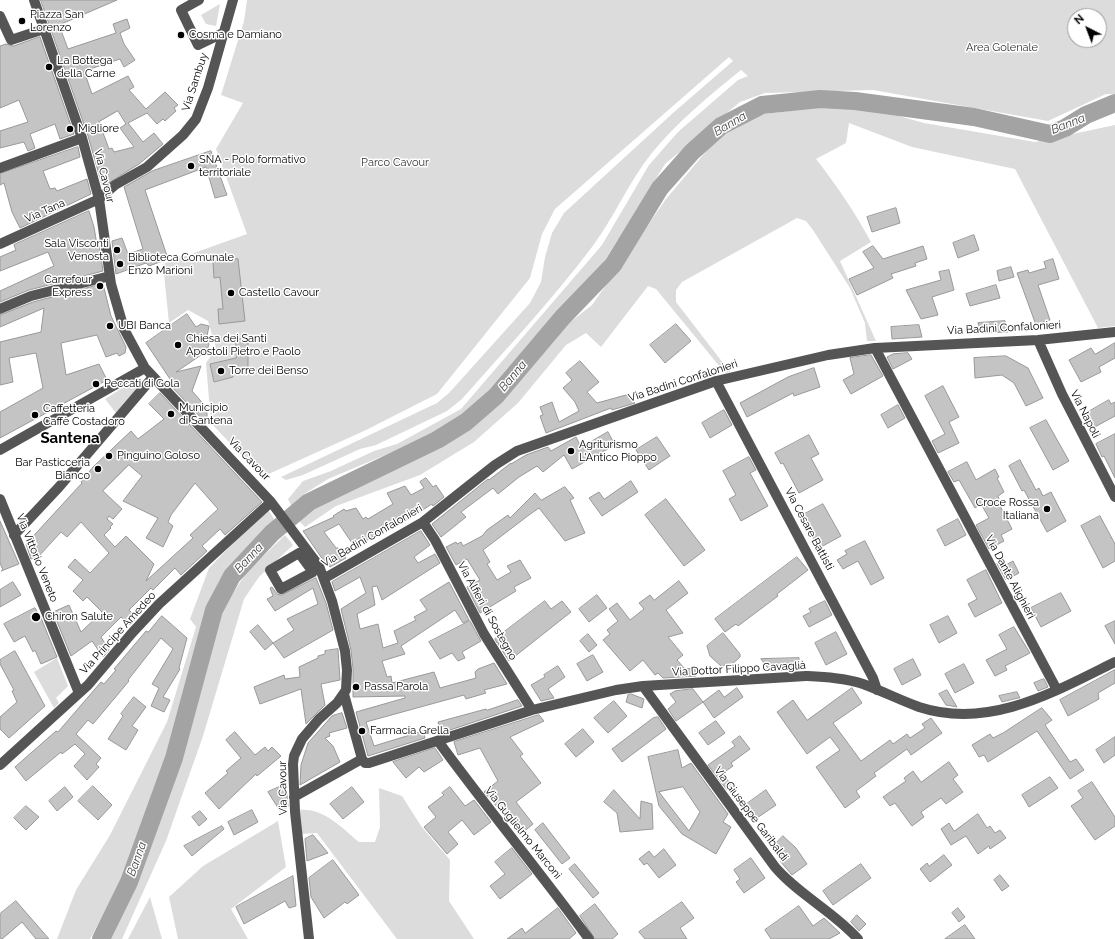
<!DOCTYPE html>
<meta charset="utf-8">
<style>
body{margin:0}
#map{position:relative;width:1115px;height:939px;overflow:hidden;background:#fff;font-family:Raleway,sans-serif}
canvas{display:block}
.north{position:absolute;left:1067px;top:8px;width:40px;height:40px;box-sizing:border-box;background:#fff;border:1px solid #999;border-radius:50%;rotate:318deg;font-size:11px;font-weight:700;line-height:16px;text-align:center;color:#000}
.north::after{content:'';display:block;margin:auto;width:14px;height:18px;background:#000;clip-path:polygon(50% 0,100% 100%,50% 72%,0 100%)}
</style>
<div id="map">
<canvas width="1115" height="939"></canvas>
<div class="north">N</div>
</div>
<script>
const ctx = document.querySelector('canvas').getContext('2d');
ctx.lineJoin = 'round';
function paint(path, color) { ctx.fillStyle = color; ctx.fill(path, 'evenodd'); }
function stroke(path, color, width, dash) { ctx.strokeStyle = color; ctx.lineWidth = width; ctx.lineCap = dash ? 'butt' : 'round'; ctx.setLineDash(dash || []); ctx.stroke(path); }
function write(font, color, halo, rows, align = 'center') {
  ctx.font = font + ' Raleway,sans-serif'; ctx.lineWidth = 3; ctx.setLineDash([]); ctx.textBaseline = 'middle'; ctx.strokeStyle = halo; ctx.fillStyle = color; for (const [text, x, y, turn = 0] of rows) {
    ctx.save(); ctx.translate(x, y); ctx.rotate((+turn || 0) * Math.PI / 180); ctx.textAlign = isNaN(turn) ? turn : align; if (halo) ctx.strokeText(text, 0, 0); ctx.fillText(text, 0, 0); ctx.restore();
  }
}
paint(new Path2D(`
 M247,0H1115V94H1106L1048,121L873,90L765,93L740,102L665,164L597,273L475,407L423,439L328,479L304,494L293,510L288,499L303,481L331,471L374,451L397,444L461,409L602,245L649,165L678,132L738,80L748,76L741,70C709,96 677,122 651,154C628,183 614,218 592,247C552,300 506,349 462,399L447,411L376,445L360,449L303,475L286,480L281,477L437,403L449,393L530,303L541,282L545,257L552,233L564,213L673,113L733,61L729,57L555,209L542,234L530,278L437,394L364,431L262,477L211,423L206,363L216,348L208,321L188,310L169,323L163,264L247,234L216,149L243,103L221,95L244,21ZM1075,16H1099V40H1075Z
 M220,4L216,26L206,24L201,15Z
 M822,107H866L924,123L1035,142L1115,125V326L1098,328L1015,169L912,147L849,123L846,143L816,159C837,186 855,212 871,242L840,261L876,341H867L865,323L850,288L813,230L806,221L797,218L682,282L676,290V302L730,372L725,373L656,289L648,286L601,347L586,333L566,345L518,403L474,442L420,475L336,506L305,527L298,520L316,503L359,481L442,445L496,404L555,334L592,305L666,199L720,135L757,115Z
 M132,382L137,384V389L116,413L105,399Z
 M265,511H269L276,522L219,581L214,592L206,630L176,737L129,867L90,939H57L76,890L110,835L167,722L196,627L190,619L209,568Z
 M285,535L293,545L259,577L244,599L203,736L166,841L122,939H107L131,887L163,807L206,657L223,608L247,572Z
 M57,658L68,686L56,698L59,703L54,708L34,672Z
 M379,788L402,796L421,826L450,860L449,901L474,939H397L317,833L301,834L298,810C323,807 341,827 359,842H375L380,827Z
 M278,821L286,867L231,909L248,939H178L169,897L203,866Z
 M150,897L162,939H128Z`), '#dcdcdc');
stroke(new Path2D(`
 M101,939L129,882L174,758L214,610L232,576L272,533L309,502L437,440L466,422L496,396L562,318L613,265L660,188L692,152L721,126L762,105L820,99L855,101L974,117L1050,134L1065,128L1086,115L1115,103`), '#a3a3a3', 18);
const building = new Path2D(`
 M41,0H117L59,25L68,49L116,33L113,24L127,19L130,28L120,33L124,44L135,60L124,67L120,59L84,71L92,94L128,76L134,87L129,90L146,109L165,92L178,105L174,108L176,111L165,121L163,119L157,124L147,113L128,123L143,142L154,133L163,144L139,164L107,184L102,185L88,136ZM118,111L126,124L120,128L134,147L114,152L112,148L109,149L99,122Z
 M40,37L74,134L60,139L55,124L30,134L35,148L28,151L24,142L0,148V131L28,122L19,100L0,108V46L6,44L13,46Z
 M78,147L80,157L43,171L50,189L55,188L57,191L87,179L91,194L20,228L12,212L4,183L0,185V174Z
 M211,151L227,195L215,198L206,167L145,190L168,259L149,266L146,263L116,274L112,241L122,238L128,254L143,249L124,187L152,171Z
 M896,208L900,223L872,232L867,217Z
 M89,211L94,227L97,245H99L103,271L29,290L0,302V291L54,266L48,252L0,271V257L16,250L14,245Z
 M974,235L979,250L958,258L953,243Z
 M873,246L883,259L923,246L927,259L915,263L916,266L891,274L893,278L857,295L849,279L874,268L863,252Z
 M238,259L245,321L219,324L218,309H223L220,277L214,278L213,262Z
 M1053,259L1059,279L1038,285L1050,320L1036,325L1017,273L1028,270L1029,273L1046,268L1044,262Z
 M1011,267L1014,277L999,281L997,271Z
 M949,270L954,290L932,297L938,315L921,319L906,290L941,280L939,272Z
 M103,284L111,316L126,347L125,353L119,356L117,353L106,357L97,335L61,343L66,375L99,364L107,380L0,438V412L43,388L36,353L9,358L13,382L0,385V342L41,332L44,308L0,327V315L33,302Z
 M996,285L1000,298L970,306L966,294Z
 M187,314L196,327L201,324L209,326L207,336L209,344L207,351L176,372L201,366L192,391L207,408V424L170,385L172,382L146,343Z
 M1005,321L1008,332L981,333L978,323Z
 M676,324L691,341L665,363L650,345Z
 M919,325L922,337L892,339L891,327Z
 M236,339H248V371H231L233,377L214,382L210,364L236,358Z
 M1115,343V358L1099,367L1101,372L1081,382L1069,360L1091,348L1095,354Z
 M908,353L912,359L893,369L887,357L893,354Z
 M871,355L883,376L851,394L843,380L854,374L850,358Z
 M1006,356L1028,368L1043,398L1026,406L1014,383L1002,375L975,378L974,358Z
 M580,361L599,382L587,392L597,403L626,395L635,403L612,410L611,408L546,433L540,416L543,415L540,407L552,402L559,422L579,411L575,402L563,388L572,380L566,373Z
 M814,368L820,387L794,396L793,393L747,417L740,403L788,377Z
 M943,386L959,417L949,422L959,443L938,453L932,441L945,434L925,396Z
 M160,393L262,502L225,535L220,529L202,546L207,551L181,575L175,568L153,590L151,588L129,610L137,618L130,625L121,617L101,637L109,650L103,657L92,641L71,656L53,612L69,605L81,632L102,612L87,597L83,601L73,591L83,580L68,567L75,559L90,573L109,553L81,522L67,537L61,532L39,556L31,559L26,544L82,483L81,482L93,467L131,431L138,439L164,419L149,404ZM129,465L142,476L123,501L158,518L146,538L163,547L173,526L168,522L171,515L195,483L218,509L190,535L193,538L146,581L154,564L126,536L115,547L104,535L111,528L110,527L113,524L107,519L109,516L113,519L122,509L103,491Z
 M1109,400L1111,404L1115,402V416L1091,429L1083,415Z
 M898,405L905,418L888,428L881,415Z
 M724,410L732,425L710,438L702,423Z
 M1046,420L1069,461L1053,470L1030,428Z
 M608,432L615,445L572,469L564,455L543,472L537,466L519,477L498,494L493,488L461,512L466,517L441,537L432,524L488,479L489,480L511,463V464L526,455L548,447L551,451L576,437L581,447Z
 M1115,434V478L1104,456L1102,457L1096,444Z
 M809,435L819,454L811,458L823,480L799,493L783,463L781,464L775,453Z
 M657,437L670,456L649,470L636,450Z
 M749,457L756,470L750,473L768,506L741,521L729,499L736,495L723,471Z
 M1020,460L1036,490L1039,488L1043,496L1051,492L1066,521L1047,532L1024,490L1022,491L1009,466Z
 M967,462L976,480L995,469L999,477L997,478L1004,492L998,496L999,499L997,500L1012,529L1001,535L1004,541L989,549L976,525L989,518L981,504L975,508L959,480L954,482L948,472Z
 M426,478L433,487L436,485L444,497L433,506L432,504L402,523L400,521L364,542L360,538L352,543L339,524L324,532L336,548H338L346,558L330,567L321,557L303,531L334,517L333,516L344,509L346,511L356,508L363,519L366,517L368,519L393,504L387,493L405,486L411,495L424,488L420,482Z
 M631,481L638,492L602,516L589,498L599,492L604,499Z
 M565,487L574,498L570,500L585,533L565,541L539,508L529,515L483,550L490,562L487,564L497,580L511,572L507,566L520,560L531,578L514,587L516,591L480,613L467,587L480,580L467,559L456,565L446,547L456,542L457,544L461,542L463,546L482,536L487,530L508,515L510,518L535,493L541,500Z
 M666,499L705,550L684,566L645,515Z
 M823,504L841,536L819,548L801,516Z
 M1100,516L1115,544V561L1103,568L1081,526Z
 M958,519L966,535L945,546L937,530Z
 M0,521L19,564L1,571L3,570L0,563Z
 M421,531L430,545L414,557L418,563L435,554L440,563L382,600L377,586L372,587L375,605L357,614L360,629L378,624L383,648L398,643L394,631L416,620L414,617L427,610L420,600L449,582L469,620L463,623L455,610L401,646L405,654L382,661L387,677L391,676L392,683L434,672L440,688L476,678L475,672L478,669L494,663L507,684L484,690L486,693L466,699L464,695L366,722L374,746L423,731L425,738L368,756L356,712L405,698V696L353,697V669L351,650L341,609L366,593L360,577L335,591L332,582Z
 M865,541L884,578L871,585L858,561L843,569L837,560L847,554L845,551Z
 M797,557L808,570L777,594L778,596L738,626L736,624L725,632L715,619Z
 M1002,561L1004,566L1013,561L1019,573L1006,580L997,564Z
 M986,570L1002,603L975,617L968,604L977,599L967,580Z
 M316,578L326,603L333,630L284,658L273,643L294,630L287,619L318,604L313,588L275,611L267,599L273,596L270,588L272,587L277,594L281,595Z
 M679,581L688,593L666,610L683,633L668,637L683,655L677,660L685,669L695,668L696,676L663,678L658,673L655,675L643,660L630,671L603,640L610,634L607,630L618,621L609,609L617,603L630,620L644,609L639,603L650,595L654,600Z
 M13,582L21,595L0,607V590Z
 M1061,593L1071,611L1041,627L1031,608Z
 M597,595L607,608L589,622L579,609Z
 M545,601L551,609L562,601L571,612L509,661L498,644L501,641L497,643L495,639Z
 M825,601L832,615L809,627L803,616L811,612L809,609Z
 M35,608L41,618L57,657L41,664L35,650L33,652L25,636L14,642L4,624Z
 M162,616L187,638L179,668L180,669L163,697L170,700L164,712L151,706L159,688L152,684L173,649L161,638L128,680L129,681L93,724L88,720L76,734L101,758L96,764L99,767L87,780L74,766L85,754L75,744L62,754L61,752L26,781L15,767L56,731L58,732L101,682L104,684L116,670L114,669L146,631L148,632Z
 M948,616L957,633L939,643L930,625Z
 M470,621L481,641L462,652L465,658L458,661L452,653L440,659L429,642Z
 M1115,621V644L1105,626Z
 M258,625L273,643L265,650L250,632Z
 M1014,627L1030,653L1005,666L1007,670L995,676L986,660L1007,649L999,635Z
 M836,632L847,654L826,665L815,643Z
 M723,633L740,654V657L729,667L726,664L722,667L710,656L707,646Z
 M588,634L597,645L589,652L580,641Z
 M338,649L340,680L321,684L325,705L306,724L301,689L260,704L254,687L284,675L285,679L300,677L299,667L318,658V656L325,654V651Z
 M15,651L45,706L9,738L0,729V717L17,702L12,691L14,690L0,664V660Z
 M593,655L603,672L587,681L577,664Z
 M799,658L800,669L770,671L761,659Z
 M913,659L921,675L902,685L894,669Z
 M964,664L974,683L955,693L945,674Z
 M558,666L565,677L548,689L554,698L541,701L531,685L545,677L544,675Z
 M1115,670V683L1098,693L1099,699L1068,716L1060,700Z
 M1044,679L1048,687L1038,691L1034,683Z
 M737,688L743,697L714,718L703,702L719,690L724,697Z
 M852,688L862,703L833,723L861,761L890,740L893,744L907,734L910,738L925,728L922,724L931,718L942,733L911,755L907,749L874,773L876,776L856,791L860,797L845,808L816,767L840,750L830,737L807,754L777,712L793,700L807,720Z
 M693,689L703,702L676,721L668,709L676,702L670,694L675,691Z
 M947,690L957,707L946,705L939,694Z
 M1017,692L1020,698H1018L1002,702L999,696Z
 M631,694L644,699L642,708L626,702L628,695Z
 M134,697L146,707L132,726L138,730L126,750L108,739L123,716L121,714Z
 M518,700L522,706L441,733L438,722L486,709L487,710Z
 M614,701L627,716L608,733L594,718Z
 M1042,708L1052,720L1045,725L1070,762L1076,759L1084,770L1070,779L1037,731L988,762L984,755L979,757L972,745L990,734L993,738L1003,733Z
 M342,713L347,728L329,733L330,736L325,738L333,746L340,762L300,785L301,765L308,743L332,716Z
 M539,715L544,721L510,737L523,754L520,756L541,783L516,802L533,824L521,834L484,792L498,781L480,748L458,755L454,742Z
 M658,717L666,729L622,762L612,749L653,718Z
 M716,721L725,733L708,745L699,733Z
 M583,729L594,742L576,757L565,744Z
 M235,732L255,755L265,747L268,751L272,747L281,756L257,776L256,774L219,809L205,793L228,773L226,771L241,758L226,740Z
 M740,736L750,749L731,763L733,766L723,773L732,787L727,790L708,765L735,746L732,742Z
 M1115,737V755L1104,763L1096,750Z
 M435,748L443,760L424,772L419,767L406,778L393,762Z
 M678,750L682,768L691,763L728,814L723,822L731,827L716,854L682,834L659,806L648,757ZM683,787L700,812L689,831L659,792Z
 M949,762L958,775L953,779L963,792L946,804L941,798L921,812L924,817L912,826L895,803L890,806L883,797L906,781L904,778L913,771L921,782Z
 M1050,777L1058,788L1029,807L1022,795Z
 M1092,782L1115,817V826L1095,840L1071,806L1083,798L1078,791Z
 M286,784L288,807L280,811L268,792Z
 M93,786L112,805L98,820L78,801Z
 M65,787L73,797L57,811L49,801Z
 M352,787L364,802L343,819L330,804Z
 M450,787L465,806L474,800L491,822L474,835L462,820L448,832L458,844L447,854L424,827L436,817L428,807L444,795L442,793Z
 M614,790L640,819L641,801L652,804L653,829L620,832L617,813L604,802Z
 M766,790L776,805L754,820L744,806Z
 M26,806L39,817L26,830L14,818Z
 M252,810L258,822L234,835L228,822Z
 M200,811L207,819L199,826L192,817Z
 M978,814L987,828L990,826L995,833L1000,830L1006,838L990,849L989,846L978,854L966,836L951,845L941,829L949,823L954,831Z
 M543,823L570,858L562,864L535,830Z
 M222,826L224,829L192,856L184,846Z
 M313,835L328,853L307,861L305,839Z
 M783,836L796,848L807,864L792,875L780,861L783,859L772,848Z
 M512,848L532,874L500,899L490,886L505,874L495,862Z
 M664,849L676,865L659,878L647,863L644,865L639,859L649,851L654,857Z
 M944,855L952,865L930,882L920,869L927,863L929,866Z
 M751,858L765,878L744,893L736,882L740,879L734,870Z
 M333,860L359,895L347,904L345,902L324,918L311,897L309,878Z
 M575,864L599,893L593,898L569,869Z
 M861,864L871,878L833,905L823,891Z
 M1000,875L1009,886L1002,891L994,880Z
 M293,876L296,906L289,908L285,901L244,924L236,907Z
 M16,901L49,939H36L22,922L2,939H0V914Z
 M682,902L694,918L680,928L687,939H645L639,932Z
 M595,904L618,934L612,939H595L580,916Z
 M799,906L813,926L824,918L840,933L829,939H771L765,930Z
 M558,908L576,933L569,939H507L522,928L525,933Z
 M958,908L965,917L959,922L952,913Z
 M857,915L866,924L859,931L851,922Z
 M965,925L975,939H945Z`);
paint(building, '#c4c4c4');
stroke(building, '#999', 1);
stroke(new Path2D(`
 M34,0L82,138L99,199L111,284L124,329L145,368L271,502L319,566L332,601L345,651L347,670L346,690L337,703L319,719L302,739L294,756L293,764L295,812L309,939
 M199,0L181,10L198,45L223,33
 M0,16L11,40L44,29
 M0,168L82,138
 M0,244L99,199L115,185L147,167L183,135L196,119L208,88L233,0
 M0,309L31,296L110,276
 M1038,340L1062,394L1115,497
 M875,348L1057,690
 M716,381L873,678L877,690
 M0,450L145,368
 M0,499L79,693
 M423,522L435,540L484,634L532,710
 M14,535L59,487L153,377
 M299,553L313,572L281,589L270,570Z
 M325,578L423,522L495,465L517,451L716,381L828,355L875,348L1038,340L1115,332
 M643,686L775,867C799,895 833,911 858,939
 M344,694L362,759L365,763H369L532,710L616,690L643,686L806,676C824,677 845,678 863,684C882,691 900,700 919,707C989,730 1054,692 1115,662
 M438,741C487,808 540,872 589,939
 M0,765L88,685L132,633L159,604L271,502
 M294,797L362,759`), '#555', 10);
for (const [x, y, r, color] of [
 [22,21,4,"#000"],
 [181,35,4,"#000"],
 [49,67,4,"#000"],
 [70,129,4,"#000"],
 [191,166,4,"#000"],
 [117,250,4,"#000"],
 [120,264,4,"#000"],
 [100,286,4,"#000"],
 [231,293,4,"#000"],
 [110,326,4,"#000"],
 [178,345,4,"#000"],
 [221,371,4,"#000"],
 [96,384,4,"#000"],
 [171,414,4,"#000"],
 [35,415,4,"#000"],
 [571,451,4,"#000"],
 [109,456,4,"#000"],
 [98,469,4,"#000"],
 [1047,509,4,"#000"],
 [36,617,5,"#000"],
 [356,687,4,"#000"],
 [362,731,4,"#000"]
]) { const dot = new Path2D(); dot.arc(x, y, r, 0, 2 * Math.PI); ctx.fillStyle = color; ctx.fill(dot); stroke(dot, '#fff', 1.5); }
write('11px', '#000', '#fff', [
 ["Piazza San",30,15],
 ["Lorenzo",30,28],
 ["Cosma e Damiano",189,35],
 ["La Bottega",57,61],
 ["della Carne",57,74],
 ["Migliore",78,129],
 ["SNA - Polo formativo",199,160],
 ["territoriale",199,173],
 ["Sala Visconti",109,244,"right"],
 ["Venosta",109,257,"right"],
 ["Biblioteca Comunale",128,258],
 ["Enzo Marioni",128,271],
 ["Carrefour",92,280,"right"],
 ["Express",92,293,"right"],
 ["Castello Cavour",239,293],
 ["UBI Banca",118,326],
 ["Chiesa dei Santi",186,339],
 ["Apostoli Pietro e Paolo",186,352],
 ["Torre dei Benso",229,371],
 ["Peccati di Gola",104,384],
 ["Municipio",179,408],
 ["di Santena",179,421],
 ["Caffetteria",43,409],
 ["Caffè Costadoro",43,422],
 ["Agriturismo",579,445],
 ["L'Antico Pioppo",579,458],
 ["Pinguino Goloso",117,456],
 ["Bar Pasticceria",90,463,"right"],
 ["Bianco",90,476,"right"],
 ["Croce Rossa",1039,503,"right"],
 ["Italiana",1039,516,"right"],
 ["Chiron Salute",45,617],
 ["Passa Parola",364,687],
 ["Farmacia Grella",370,731]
], 'left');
write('11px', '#333', '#fff', [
 ["Area Golenale",1002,48],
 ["Parco Cavour",395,163]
]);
write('11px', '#000', '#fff', [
 ["Via Sambuy",195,82,-72],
 ["Via Cavour",104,176,76],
 ["Via Tana",45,211,-24],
 ["Via Badini Confalonieri",1004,328,-3],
 ["Via Badini Confalonieri",683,381,-18],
 ["Via Napoli",1085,414,63],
 ["Via Cavour",249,459,46],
 ["Via Cesare Battisti",809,529,62],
 ["Via Badini Confalonieri",372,536,-30],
 ["Via Vittorio Veneto",37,558,68],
 ["Via Dante Alighieri",1010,577,62],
 ["Via Alfieri di Sostegno",487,611,61],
 ["Via Principe Amedeo",118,633,-48],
 ["Via Dottor Filippo Cavaglià",739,669,-3],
 ["Via Cavour",283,788,-91],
 ["Via Giuseppe Garibaldi",751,814,53],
 ["Via Guglielmo Marconi",523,833,51]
]);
write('italic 12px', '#444', '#fff', [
 ["Banna",730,124,-31],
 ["Banna",1068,124,-22],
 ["Banna",513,376,-50],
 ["Banna",249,558,-47],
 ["Banna",137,859,-70]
]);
write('bold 15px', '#000', '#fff', [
 ["Santena",70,438]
]);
</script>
